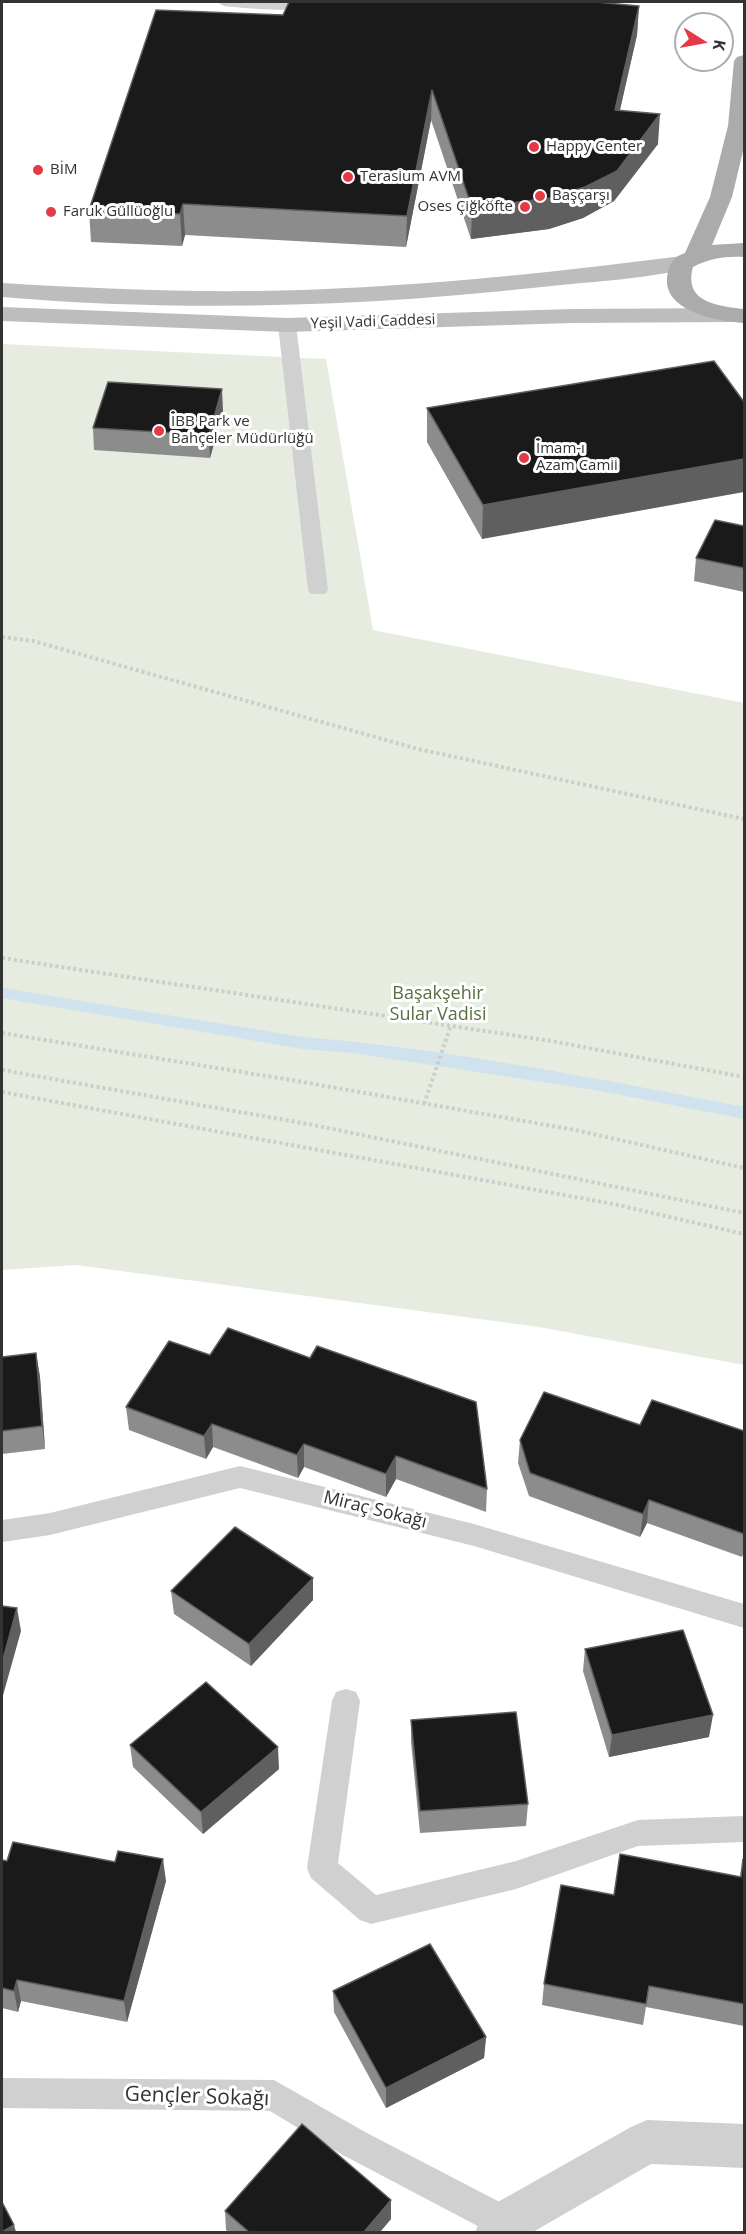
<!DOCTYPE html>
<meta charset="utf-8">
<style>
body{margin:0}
#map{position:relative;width:746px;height:2234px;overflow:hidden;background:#fff;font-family:"Open Sans",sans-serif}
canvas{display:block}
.frame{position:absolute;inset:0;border:3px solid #333;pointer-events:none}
.north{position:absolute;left:674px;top:12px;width:60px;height:60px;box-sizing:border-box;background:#fff;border:2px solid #adadad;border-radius:50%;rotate:101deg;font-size:16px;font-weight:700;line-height:24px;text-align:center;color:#333}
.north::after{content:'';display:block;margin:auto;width:21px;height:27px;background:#e63946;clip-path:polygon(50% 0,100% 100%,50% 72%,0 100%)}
</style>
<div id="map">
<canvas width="746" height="2234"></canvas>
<div class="frame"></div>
<div class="north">K</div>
</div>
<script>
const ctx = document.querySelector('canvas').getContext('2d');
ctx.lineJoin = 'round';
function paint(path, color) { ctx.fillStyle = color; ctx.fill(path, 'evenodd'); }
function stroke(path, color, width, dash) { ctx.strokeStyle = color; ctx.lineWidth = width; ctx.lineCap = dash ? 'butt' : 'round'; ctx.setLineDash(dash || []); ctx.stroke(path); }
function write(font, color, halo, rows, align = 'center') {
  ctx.font = font + ' "Open Sans",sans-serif'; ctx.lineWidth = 6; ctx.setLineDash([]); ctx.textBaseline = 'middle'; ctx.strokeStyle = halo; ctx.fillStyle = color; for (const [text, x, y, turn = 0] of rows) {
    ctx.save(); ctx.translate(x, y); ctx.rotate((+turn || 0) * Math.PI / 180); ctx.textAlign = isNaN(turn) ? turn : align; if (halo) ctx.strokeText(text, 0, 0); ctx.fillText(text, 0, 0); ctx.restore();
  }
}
paint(new Path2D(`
 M2,344L326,359L373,630L744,703V1365L539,1327L76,1265L2,1270Z`), '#e6ecdf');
paint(new Path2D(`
 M2,988L303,1037C449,1049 600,1079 744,1107V1119L595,1090L353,1053L303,1049L2,998Z`), '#cfe2ee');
stroke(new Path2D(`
 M2,637L33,641L418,749L744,819
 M2,958L551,1041L744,1077
 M2,1033L291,1080L575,1130L744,1168
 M2,1070L308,1124L744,1213
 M2,1092L613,1204L744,1234
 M424,1104L451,1025`), '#cdcdcd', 4, [3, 3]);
paint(new Path2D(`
 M217,2H320C307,15 244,8 224,6Z
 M287,320L293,321L296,325L328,590L325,594H311L308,590L278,325L281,321Z
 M240,1466L474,1524L744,1604V1628L474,1546L240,1488L50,1535L2,1542V1520L50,1513Z
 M346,1689L356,1692L360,1701L338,1863L376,1895L516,1861L638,1820L744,1816V1842L638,1846L516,1889L371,1924L360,1920L311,1878L307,1868L332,1701L336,1692Z
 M2,2078L274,2080L365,2132L517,2211L522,2223L518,2232H489L341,2154L270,2111L2,2108Z`), '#d0d0d0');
paint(new Path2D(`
 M647,2120L744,2124V2168L651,2164L533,2232H475L482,2216L489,2207L631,2127Z`), '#d0d0d0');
paint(new Path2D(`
 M682,256L690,258L694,263L690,268C642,280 583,282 532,288C357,307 178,312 2,297V283C87,288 171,292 256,291C399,289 541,274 682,256Z
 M2,307L287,318L572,309L732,308L740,310L744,315L740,320L732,322L572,323L287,332L2,321Z`), '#bdbdbd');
paint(new Path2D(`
 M744,55V147L732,197L712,245L744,243V257C726,256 710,258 693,267C683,302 717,306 744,309V323C717,321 658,311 668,272C671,261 674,257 685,253L710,197L728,126L734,61L737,57Z`), '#ababab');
paint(new Path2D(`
 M597,2L639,6L637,35L620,110L658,144L614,201L583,218L549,229L471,239L431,120L406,247L185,235L182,246L91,242L89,210L283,15Z
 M744,402L482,539L427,442V408Z
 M223,411L210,458L94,450L93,428Z
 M744,526V592L694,581L696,558Z
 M169,1341L487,1489L486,1512L396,1479L386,1497L304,1467L298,1478L213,1447L206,1459L129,1430L126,1407Z
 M36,1353L40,1377L45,1449L2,1454V1357Z
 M640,1425L744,1431V1552L742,1557L647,1523L640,1537L529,1496L518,1463L520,1440Z
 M171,1591L313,1600L251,1666L174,1614Z
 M585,1649L709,1737L609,1757L583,1671Z
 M411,1720L528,1804L526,1826L420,1833L411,1742Z
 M130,1745L279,1769L203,1834L133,1767Z
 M743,1859L744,1860V2026L646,2007L643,2025L542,2005L544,1984L614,1895L740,1876Z
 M2,1860L166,1881L127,2022L21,2001L18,2012L2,2008Z
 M333,1991L486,2037L484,2058L386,2108L334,2012Z
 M225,2211L391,2219L380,2232H229L226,2230Z`), '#8c8c8c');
paint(new Path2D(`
 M639,6L637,35L613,140L615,110Z
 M432,90L431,120L406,247L407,216Z
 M660,114L658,144L614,201L583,218L549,229L471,239L472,208Z
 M183,204L185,235L182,246L180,214Z
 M222,389L223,411L210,458L209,435Z
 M744,459V492L482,539L483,505Z
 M36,1353L40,1377L45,1449L42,1426Z
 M212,1424L213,1447L206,1459L204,1436Z
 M304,1444V1467L298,1478L297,1455Z
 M396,1456V1479L386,1497V1474Z
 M649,1500L647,1523L640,1537L643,1514Z
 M313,1578V1600L251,1666L249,1644Z
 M17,1608L21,1631L2,1699V1663Z
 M713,1715L709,1737L609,1757L612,1735Z
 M278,1747L279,1769L203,1834L201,1812Z
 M163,1859L166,1881L127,2022L124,2001Z
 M17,1980L21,2001L18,2012L14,1991Z
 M486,2037L484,2058L386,2108V2088Z
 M391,2200V2219L380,2232H364Z
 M14,2225L16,2232H2Z`), '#5f5f5f');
const building = new Path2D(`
 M289,2H596L639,6L615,110L660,114L617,171L585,187L550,198L472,208L432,90L407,216L183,204L180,214L89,210L156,10L283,15Z
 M714,361L744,402V459L483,505L427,408Z
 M108,382L222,389L209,435L93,428Z
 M715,520L744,526V568L696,558Z
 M228,1328L310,1358L317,1346L476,1402L487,1489L396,1456L386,1474L304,1444L297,1455L212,1424L204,1436L126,1407L169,1341L210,1355Z
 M36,1353L42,1426L2,1431V1357Z
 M544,1392L640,1425L652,1400L744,1431V1534L649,1500L643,1514L530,1473L520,1440Z
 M235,1527L313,1578L249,1644L171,1591Z
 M2,1606L17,1608L2,1663Z
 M683,1630L713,1715L612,1735L585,1649Z
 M206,1682L278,1747L201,1812L130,1745Z
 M516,1712L528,1804L420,1811L411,1720Z
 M13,1842L115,1862L118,1851L163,1859L124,2001L17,1980L14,1991L2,1988V1860L7,1861Z
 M620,1854L741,1877L743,1859L744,1860V2004L649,1986L646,2004L544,1984L561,1885L614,1895Z
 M430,1944L486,2037L386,2088L333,1991Z
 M302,2124L391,2200L364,2232H249L225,2211Z
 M2,2202L14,2225L2,2232Z`);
paint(building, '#1a1a1a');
stroke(building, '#5f5f5f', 1.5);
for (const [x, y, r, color] of [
 [534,147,6,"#e63946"],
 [38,170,6,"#e63946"],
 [348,177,6,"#e63946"],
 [540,196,6,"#e63946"],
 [525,207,6,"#e63946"],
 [51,212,6,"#e63946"],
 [159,431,6,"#e63946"],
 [524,458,6,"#e63946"]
]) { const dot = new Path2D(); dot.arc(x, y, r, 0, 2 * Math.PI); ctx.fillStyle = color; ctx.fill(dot); stroke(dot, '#fff', 2); }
write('15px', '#333', '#fff', [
 ["Happy Center",546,147],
 ["BİM",50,170],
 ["Terasium AVM",360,177],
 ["Başçarşı",552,196],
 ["Oses Çiğköfte",513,207,"right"],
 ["Faruk Güllüoğlu",63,212],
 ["İBB Park ve",171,422],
 ["Bahçeler Müdürlüğü",171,439],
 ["İmam-ı",536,449],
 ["Azam Camii",536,466]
], 'left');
write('15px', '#333', '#fff', [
 ["Yeşil Vadi Caddesi",373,322,-2]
]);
write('18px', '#56703f', '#fff', [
 ["Başakşehir",438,994],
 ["Sular Vadisi",438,1015]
]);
write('18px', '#333', '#fff', [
 ["Miraç Sokağı",375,1510,14]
]);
write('21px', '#333', '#fff', [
 ["Gençler Sokağı",197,2097,2]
]);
</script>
